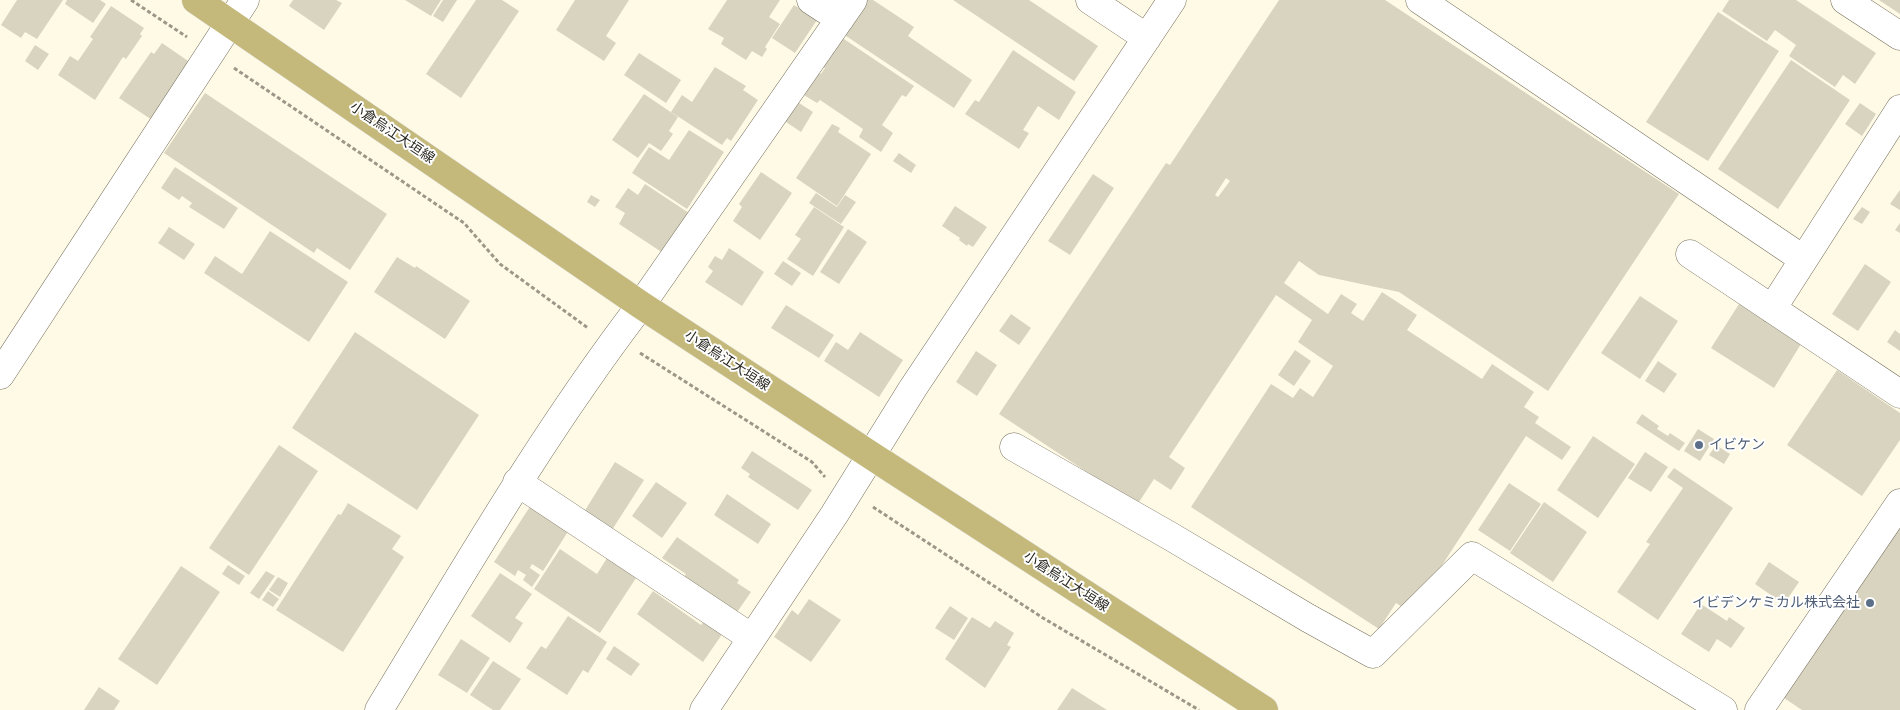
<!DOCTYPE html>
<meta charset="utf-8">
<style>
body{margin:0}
canvas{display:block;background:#fffae5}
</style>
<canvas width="1900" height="710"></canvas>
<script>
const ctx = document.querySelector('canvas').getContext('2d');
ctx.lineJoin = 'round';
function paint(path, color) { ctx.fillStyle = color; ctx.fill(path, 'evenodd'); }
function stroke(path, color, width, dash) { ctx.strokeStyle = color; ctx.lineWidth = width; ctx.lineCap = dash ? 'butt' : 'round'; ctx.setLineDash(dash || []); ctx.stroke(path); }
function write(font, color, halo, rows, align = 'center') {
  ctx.font = font + ' "Archivo Narrow","Noto Sans JP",sans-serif'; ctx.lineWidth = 4; ctx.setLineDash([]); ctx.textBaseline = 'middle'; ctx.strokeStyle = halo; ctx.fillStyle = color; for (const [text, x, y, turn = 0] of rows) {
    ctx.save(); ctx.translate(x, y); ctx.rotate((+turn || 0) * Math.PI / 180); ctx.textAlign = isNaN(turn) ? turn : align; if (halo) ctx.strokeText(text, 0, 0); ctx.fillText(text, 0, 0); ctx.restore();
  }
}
paint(new Path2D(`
 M17,0H63L37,39L25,32L21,38L1,25Z
 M67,0H100L106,4L93,23L65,4Z
 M293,0H336L342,3L324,30L289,6Z
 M405,0H441L431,16Z
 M443,0H457L443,22L433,16Z
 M476,0H502L519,11L461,98L426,74Z
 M575,0H629L606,36L616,43L604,61L556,30Z
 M727,0H780L769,17L780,24L765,47L767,49L762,57L752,51L746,60L721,44L724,38L708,29Z
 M863,0H873L914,27L908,36L972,80L954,108L837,30Z
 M953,0H1029L1098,46L1074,81Z
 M1279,0H1385L1679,194L1548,391L1399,292L1319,275L1299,261L1284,283L1328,314L1341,294L1357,304L1351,313L1363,321L1382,292L1417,315L1407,330L1482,379L1492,364L1534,392L1524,407L1539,417L1535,423L1571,447L1562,460L1526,436L1411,613L1396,603L1379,629L1191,507L1271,384L1293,398L1300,388L1313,397L1333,366L1298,342L1312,320L1276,295L1169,457L1185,468L1171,490L1154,479L1137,505L999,414L1166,163L1170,165ZM1226,178L1230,181L1218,197L1215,195Z
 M1729,0H1796L1876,53L1855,84L1843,75L1835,87L1789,56L1796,45L1775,30L1767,41L1722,11Z
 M1879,0H1900V14Z
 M794,5L817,20L795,53L772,38Z
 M111,6L144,28L140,34L142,36L126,59L123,57L95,100L58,75L70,56L78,61L93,39L90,37Z
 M1718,12L1779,51L1708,161L1646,122Z
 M838,35L914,86L906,97L902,95L882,125L893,133L881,152L859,137L863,129L820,100L817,103L799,92L814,69L821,74L825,68L818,64Z
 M162,43L191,63L152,120L119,98L151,52L154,54Z
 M35,45L49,54L38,70L25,61Z
 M1013,50L1076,92L1059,120L1038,106L1023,130L1029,133L1019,149L965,114L975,100L979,102Z
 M639,53L681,80L666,103L624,75Z
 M1791,60L1850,100L1778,209L1718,169Z
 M715,67L746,86L743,90L758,100L731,141L727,138L722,145L671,112L682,95L692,102Z
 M205,93L387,214L350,270L317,248L314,253L164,153Z
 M644,94L678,117L669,131L673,134L661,151L649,143L638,158L612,140Z
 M796,101L813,112L801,132L783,120Z
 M1860,103L1876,114L1862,136L1845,124Z
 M832,124L840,128L838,132L871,154L837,206L796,178Z
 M689,130L724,152L687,209L632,173L649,147L669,160Z
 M899,153L916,165L911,173L893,161Z
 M175,167L238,208L224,229L189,207L192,203L182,196L179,200L161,188Z
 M761,172L792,193L760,240L733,221L742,207L739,204Z
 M1093,174L1114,188L1070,255L1048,241Z
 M645,184L689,213L663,253L619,224L625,213L615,207L628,188L638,195Z
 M1900,190V210L1890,204Z
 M816,193L837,207L845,195L856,202L841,224L809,203Z
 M591,195L600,200L595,207L587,202Z
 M955,206L987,227L973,247L968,244L967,246L959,240L960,238L942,226Z
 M814,207L844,227L813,276L787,259L801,239L795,235Z
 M1862,207L1870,212L1862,224L1853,219Z
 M1900,223V233L1895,230Z
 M169,227L195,244L184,260L158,243Z
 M848,229L867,242L839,284L820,272Z
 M270,231L348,282L309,342L204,273L215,256L242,274Z
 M729,248L764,272L742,306L705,282L713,271L708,267L715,256L722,260Z
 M397,257L415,268L416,266L470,301L445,339L374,292Z
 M783,261L801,273L792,286L774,274Z
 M1865,264L1891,282L1858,331L1832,314Z
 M1640,296L1678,321L1640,379L1601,353Z
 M1739,304L1801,344L1774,388L1711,348Z
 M786,305L834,335L819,358L771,328Z
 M1011,314L1031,328L1019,345L999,331Z
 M1895,330L1900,334V351L1887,342Z
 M355,332L479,415L417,510L292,428Z
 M860,332L903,360L879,397L824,361L836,342L848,350Z
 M1295,350L1311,361L1294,386L1278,375Z
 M976,351L997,365L977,396L956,382Z
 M1658,361L1677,374L1664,393L1645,381Z
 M1837,370L1900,413V440L1862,496L1787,445Z
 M1642,414L1659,426L1657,429L1668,436L1670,433L1685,443L1679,451L1636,423Z
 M1698,429L1714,439L1700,461L1684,451Z
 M1593,436L1635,464L1598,518L1557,490Z
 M279,445L318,471L249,575L209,548Z
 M1716,445L1730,454L1724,464L1709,455Z
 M752,451L812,490L798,510L748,477L750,474L741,468Z
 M1645,452L1668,467L1651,492L1628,478Z
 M615,462L644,480L612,530L584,512Z
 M1674,468L1733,508L1658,620L1617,592L1650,544L1646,542L1683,488L1667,477Z
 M656,482L687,503L662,538L632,516Z
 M1509,483L1541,504L1510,551L1478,530Z
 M727,494L771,524L758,544L714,515Z
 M1544,502L1587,532L1553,582L1510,553Z
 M348,503L401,536L392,549L404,557L343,652L276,610L338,514L341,515Z
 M531,505L569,530L543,571L532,564L526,575L518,570L515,576L494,562Z
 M1900,513V710H1802L1778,694Z
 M677,537L739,580L737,583L751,592L733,618L679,583L686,574L662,558Z
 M560,549L597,574L607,558L636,578L600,633L534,589Z
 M1769,562L1799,582L1784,604L1755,584Z
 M228,565L245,576L239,585L222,574Z
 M181,566L220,592L157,685L118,659Z
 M530,568L540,575L532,587L523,580Z
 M266,571L275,576L259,599L250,593Z
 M500,573L532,594L515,618L523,623L510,643L471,616Z
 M278,577L288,583L280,597L269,590Z
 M268,591L279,599L273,607L262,600Z
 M653,591L701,625L705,620L723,633L703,662L637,614Z
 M809,599L841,620L811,662L774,637L792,610L798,615Z
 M1701,604L1727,621L1729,617L1745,628L1731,648L1717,639L1709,652L1681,634Z
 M950,606L968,618L954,640L935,628Z
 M568,616L607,642L588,673L583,670L567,695L526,668L541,646L546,649Z
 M972,617L990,628L995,621L1014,633L1007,645L1011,647L985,688L945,659Z
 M461,639L490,658L467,693L438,675Z
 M614,646L640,664L631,676L606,659Z
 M493,661L521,679L500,710H493L470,695Z
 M99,687L120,701L114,710H84Z
 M1072,688L1107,710H1057Z`), '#d9d4bf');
const minor = new Path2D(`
 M811,0L840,19
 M1090,0L1147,38
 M1420,0L1803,259
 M1845,0L1900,36
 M1690,254L1900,394
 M1772,309L1900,109
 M0,375L245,0
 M1014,447L1170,536L1308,618L1373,654L1472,556L1723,710
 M517,482L752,638
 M379,710C463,572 543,433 641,305L853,0
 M704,710L834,515L913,388L1172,0
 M1759,710L1900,503`);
const major = new Path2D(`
 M196,0L641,305L872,456L1264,710`);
stroke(minor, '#746f5d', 29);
stroke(major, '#e6e5e4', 29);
stroke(new Path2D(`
 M131,0L187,37
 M234,68L464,223L500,264L588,328
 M640,353L812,462L825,477
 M873,507L1043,618L1199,710`), '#9b9889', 3, [4, 2.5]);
stroke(minor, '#fff', 28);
stroke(major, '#c4b97a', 28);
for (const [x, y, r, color] of [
 [1699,445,5,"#5c6f8a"],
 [1870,603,5,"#5c6f8a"]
]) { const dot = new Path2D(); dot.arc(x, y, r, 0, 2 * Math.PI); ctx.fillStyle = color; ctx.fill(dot); stroke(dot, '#fff', 2); }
write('14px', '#2b2921', '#fff', [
 ["小倉烏江大垣線",392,133,34],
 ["小倉烏江大垣線",727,361,33],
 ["小倉烏江大垣線",1066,582,33]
]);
write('14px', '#4e5e75', '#fff', [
 ["イビケン",1709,445],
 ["イビデンケミカル株式会社",1860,603,"right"]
], 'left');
</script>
